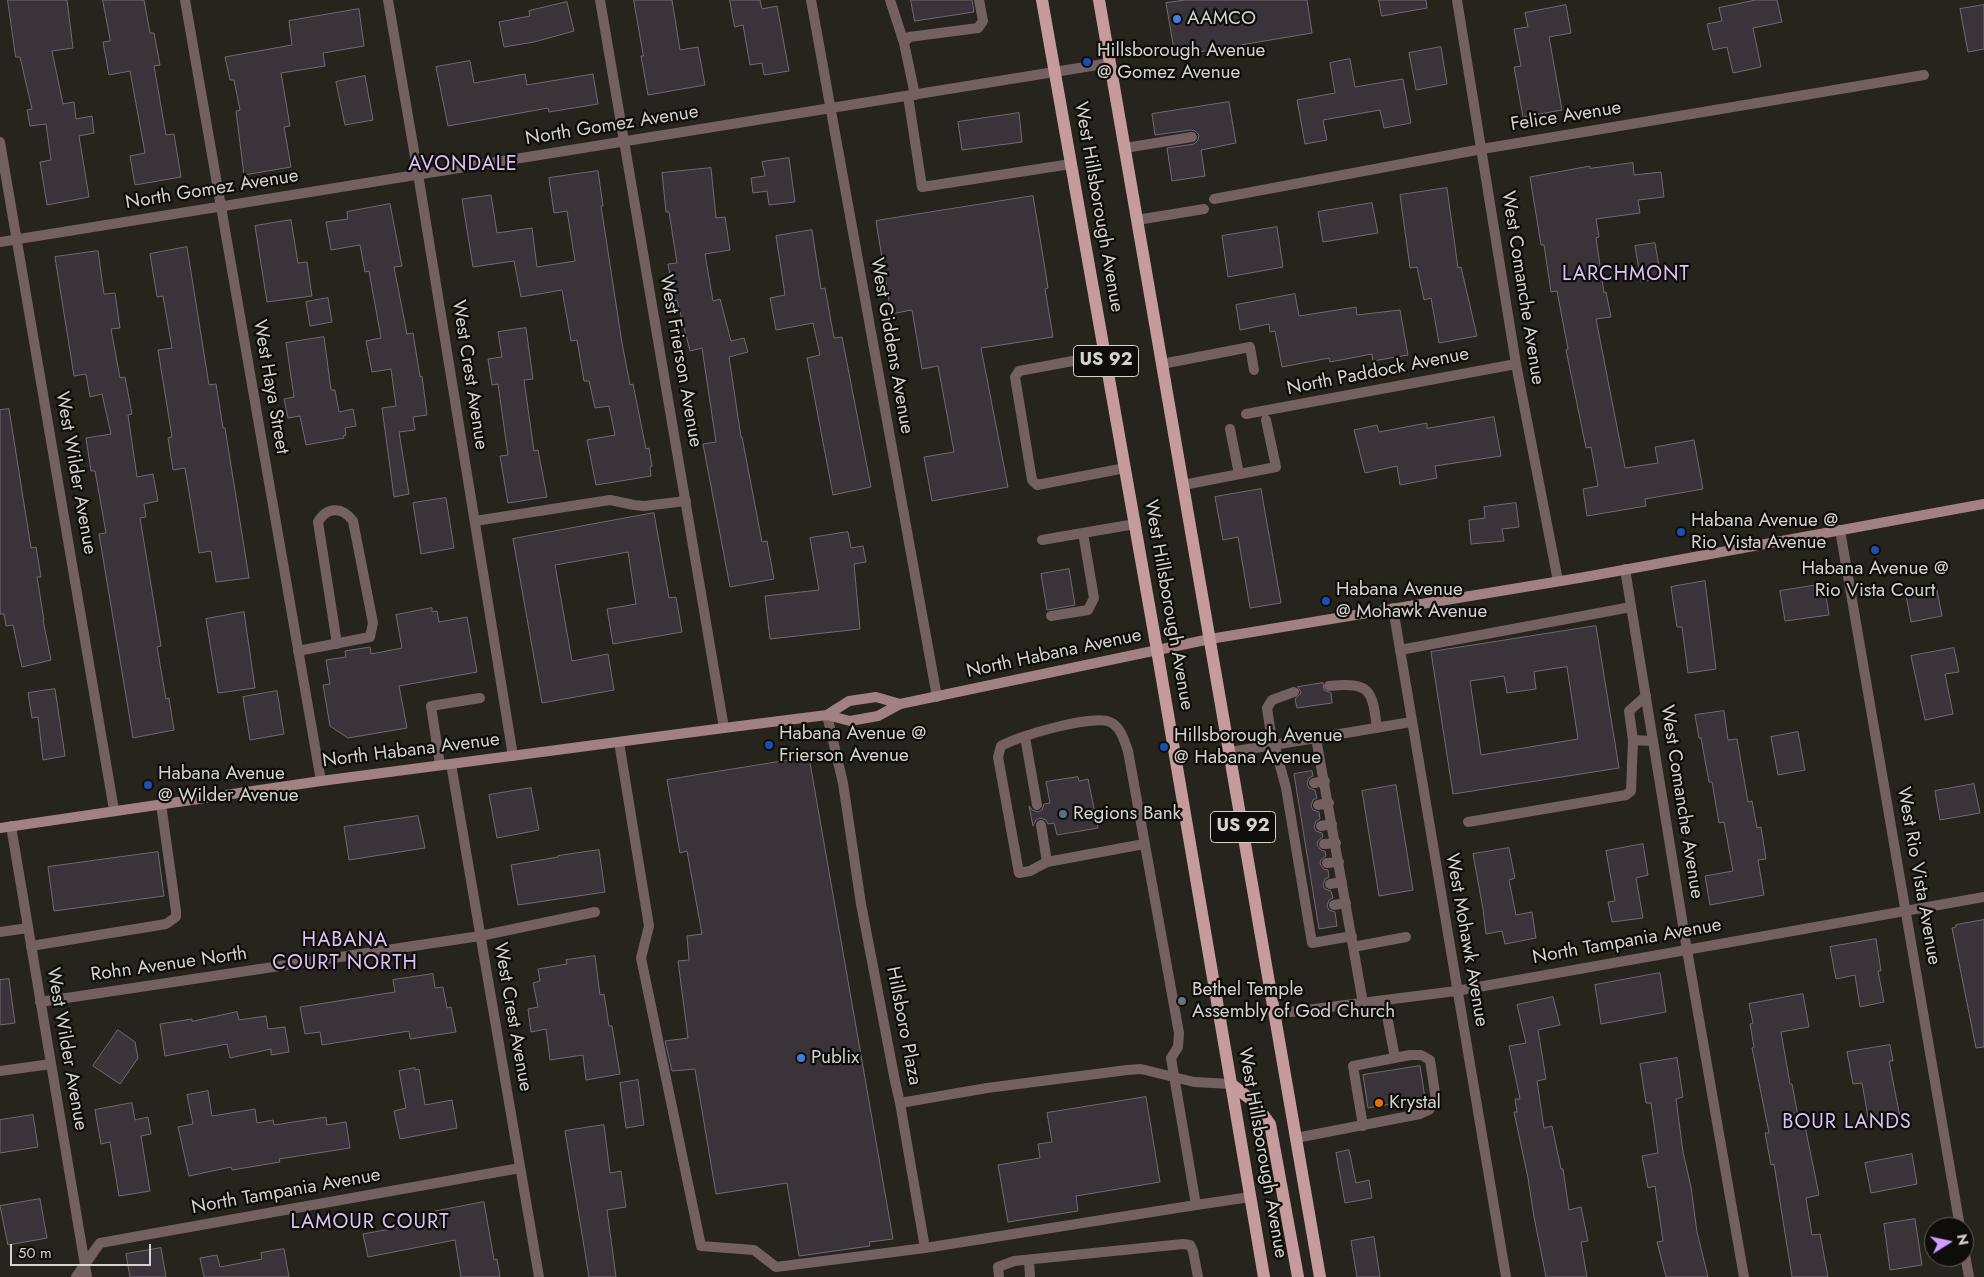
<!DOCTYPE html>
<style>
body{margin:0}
#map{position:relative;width:1984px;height:1277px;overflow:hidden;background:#26241c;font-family:Jost,sans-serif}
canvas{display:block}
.north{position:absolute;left:1924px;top:1217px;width:50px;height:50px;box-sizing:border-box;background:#0e0d0a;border:1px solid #5d5c58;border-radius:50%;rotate:80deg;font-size:14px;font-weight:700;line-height:20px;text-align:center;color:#d4d3ce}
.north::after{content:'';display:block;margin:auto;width:18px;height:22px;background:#d09dff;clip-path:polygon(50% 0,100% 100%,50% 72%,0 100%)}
.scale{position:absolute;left:10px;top:1244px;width:141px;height:22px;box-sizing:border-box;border:2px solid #d4d3ce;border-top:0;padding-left:6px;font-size:15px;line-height:18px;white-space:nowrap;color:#d4d3ce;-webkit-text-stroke:4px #0e0d0a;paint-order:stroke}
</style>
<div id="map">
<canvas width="1984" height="1277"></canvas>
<div class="north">N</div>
<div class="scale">50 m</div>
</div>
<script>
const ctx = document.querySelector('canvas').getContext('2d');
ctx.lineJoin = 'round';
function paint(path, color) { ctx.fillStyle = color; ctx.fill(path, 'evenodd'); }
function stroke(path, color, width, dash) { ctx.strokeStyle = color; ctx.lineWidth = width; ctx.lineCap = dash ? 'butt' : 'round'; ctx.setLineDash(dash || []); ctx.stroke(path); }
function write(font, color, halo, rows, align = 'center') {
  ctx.font = font + ' Jost,sans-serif'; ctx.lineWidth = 4.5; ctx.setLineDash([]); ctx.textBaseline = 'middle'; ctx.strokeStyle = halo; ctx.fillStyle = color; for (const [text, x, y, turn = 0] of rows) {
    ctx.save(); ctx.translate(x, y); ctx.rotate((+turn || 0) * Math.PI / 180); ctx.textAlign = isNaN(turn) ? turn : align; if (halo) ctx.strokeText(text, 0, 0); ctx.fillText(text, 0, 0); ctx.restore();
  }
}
const building = new Path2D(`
 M8,0H67L73,48L52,51L63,104L74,102L76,119L92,116L94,133L79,136L89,197L47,205L40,162L51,160L46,124L30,126L27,110L32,109L20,57H16Z
 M103,0H144L150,33H154L160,65L154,66L166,135L174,134L181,177L135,185L130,156L145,153L130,71L109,75L103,42L110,41Z
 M634,0H672L680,50L698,47L705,85L648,95L641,56H643Z
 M730,0H760L762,9L777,6L789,71L764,75L762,63L750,65L743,25L735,27Z
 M911,0H972L974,12L915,21Z
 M1186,0H1307L1312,33L1175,56L1166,3Z
 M1379,0H1426L1427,8L1382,16Z
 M1756,0H1777L1782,22L1753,28L1761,67L1733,73L1727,47L1713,50L1707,24L1722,21L1719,8Z
 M567,2L574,31L534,42L504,47L499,22L530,16L529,11Z
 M1566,5L1571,33L1549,37L1562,110L1523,117L1514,67L1521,66L1514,29L1528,27L1525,13Z
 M1984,5V49L1968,52L1960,9Z
 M359,9L364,46L323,53L325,66L281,73L290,126L284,127L291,167L244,175L236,111L240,110L234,80H230L225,57L292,45L289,21Z
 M1441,47L1447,84L1416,90L1409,53Z
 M1350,59L1355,87L1403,79L1411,123L1384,128L1380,110L1323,120L1327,140L1305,144L1297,100L1335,93L1330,63Z
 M470,61L474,83L525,74L527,85L593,74L598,104L549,112L548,108L448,126L436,67Z
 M365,76L373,120L345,125L336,82Z
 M1229,102L1236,143L1201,150L1205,176L1172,181L1167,148L1194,144L1198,140L1199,135L1195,131L1191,130L1155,135L1152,114Z
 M1019,113L1022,142L962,150L958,122Z
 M789,158L795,202L769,205L767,191L753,193L751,178L765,176L762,162Z
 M1633,163L1634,175L1661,172L1664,197L1638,200L1640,213L1596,219L1599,237L1596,238L1604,293L1606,292L1611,317L1596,319L1625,468L1658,463L1655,447L1694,440L1703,489L1645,499L1646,506L1587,516L1583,489L1598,486L1591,447L1586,448L1566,350L1568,349L1557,291L1551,292L1544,245H1541L1530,177L1590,166V168Z
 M711,168L716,218L725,217L730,250L705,254L713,301L720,299L731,341L744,338L748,352L729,357L741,437H742L762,542L767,541L774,579L730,587L703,444L716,442L702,348L690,351L677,300L675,301L668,264L677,263L669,212H666L662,173Z
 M598,171L603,206H601L622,343L630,385L633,384L646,449L649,448L652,466L650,467L651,476L596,485L587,440L615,435L609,406L595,408L589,381H584L577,340L571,341L562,290L521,297L514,261L473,267L462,199L491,195L497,233L532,228L537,267L575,261L567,211L554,213L549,178Z
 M1447,188L1458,268L1461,267L1477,336L1439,343L1431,298L1424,300L1417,267L1410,268L1400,195Z
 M1033,196L1046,275L1048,288L1045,289L1053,337L981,348L1008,487L932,501L924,457L954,452L938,366L922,369L912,310L891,314L876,221Z
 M1372,203L1378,233L1323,242L1318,212Z
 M390,204L402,266L394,267L407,334L413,333L420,377L422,376L427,415L413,417L415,430L399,432L409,494L394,497L382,408L396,406L391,369L372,372L366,341L381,338L369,271L365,272L360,245L331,250L326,222L348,219L347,212Z
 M291,220L298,263L307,262L312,296L267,302L255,226Z
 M1277,227L1283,267L1228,277L1222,236Z
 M812,230L821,289L825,288L834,338L842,337L871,487L833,495L807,358L820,355L813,323L776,330L770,298L785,295L776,236Z
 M1655,243L1661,278L1641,282L1635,246Z
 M187,247L209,385L216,384L223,428H225L249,578L216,582L211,551L199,553L185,468L173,470L168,438L172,437L158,350L172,348L163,296L157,297L150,254Z
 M98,251L104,294L115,293L120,328L111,329L120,378L125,377L132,414L128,415L137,477L153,474L158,501L144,504L146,517L140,518L161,646L157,647L166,699L169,698L174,730L133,738L99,534L106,533L95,471H91L86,438L111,434L102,394L90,397L86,374L74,376L55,257Z
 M1295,294L1299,316L1356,307L1357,315L1400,310L1408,355L1373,361L1372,354L1330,362L1329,358L1282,367L1275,331L1270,332L1269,324L1240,330L1236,305Z
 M328,298L332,322L310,326L306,302Z
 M526,328L533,379L524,380L534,451L538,450L547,497L508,503L500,456L508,455L498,384L492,385L488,359L502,357L498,332Z
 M324,337L331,390H335L339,412L353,409L356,426L345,428L346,435L343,436L344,438L306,445L300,416L288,418L284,399L294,397L286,343Z
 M9,409L31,548L36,547L41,577H37L44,620H43L51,660L22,667L13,625L6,626L4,614H0V410Z
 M1494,417L1501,456L1435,466L1437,478L1400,485L1397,466L1365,473L1354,430L1377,425L1379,432L1427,423V428Z
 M1261,489L1281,603L1250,608L1238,537L1223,540L1215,497Z
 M446,498L454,548L421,554L413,503Z
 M1516,503L1519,527L1502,529L1504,541L1471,544L1469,520L1485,518L1484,507Z
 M654,513L669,598L676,597L682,632L613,644L607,609L636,604L628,552L555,565L572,661L608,654L614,690L542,703L513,539Z
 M848,532L851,548L863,546L866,562L854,564L860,629L770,639L765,596L819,590L810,538Z
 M1069,569L1075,605L1047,610L1041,574Z
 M1705,581L1716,669L1688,673L1682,627H1677L1671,587Z
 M1824,584L1829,615L1785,621L1780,591Z
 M1937,590L1942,616L1911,622L1906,595Z
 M432,608V612L437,611L439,622L467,617L477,672L399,686L407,728L348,738L330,726L323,685L330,684L326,660L346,657L345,651L370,647L371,654L402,648L396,615Z
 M244,612L255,688L218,693L206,619Z
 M1596,626L1619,768L1453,794L1431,652ZM1567,667L1578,739L1481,755L1470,681L1504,676L1507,693L1536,689L1534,672Z
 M1954,648L1959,672L1945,674L1953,714L1925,720L1911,656Z
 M1323,683L1324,690L1331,693L1332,703L1297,708L1295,699L1301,693L1298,687Z
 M55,689L65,756L43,760L38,717L32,718L28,693Z
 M277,691L284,734L250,740L243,697Z
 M1724,711L1728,740L1737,739L1748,802L1752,801L1757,828L1761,827L1766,859L1758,860L1764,895L1710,905L1705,876L1733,871L1724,822L1719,823L1712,782H1709L1701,738H1699L1695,715Z
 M1798,732L1805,770L1778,775L1771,737Z
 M809,757L893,1239L869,1242L870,1246L799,1256L787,1183L716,1194L695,1069L672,1071L665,1041L688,1038L678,961L689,960L687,936L702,934L687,851L680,853L667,780Z
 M1312,771L1313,776L1309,778L1307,784L1309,788L1315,790L1317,798L1313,800L1311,806L1313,810L1319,812L1320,819L1316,821L1314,827L1316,831L1322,833L1323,837L1318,841L1317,845L1321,850L1325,851L1326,856L1321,860L1320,864L1324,869L1328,870L1329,877L1325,879L1323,885L1325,889L1331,891L1333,898L1329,900L1327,906L1329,910L1335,912L1337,926L1319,929L1294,774Z
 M1078,777L1079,781L1088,779L1098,828L1057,835L1054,823L1048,824L1046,820L1040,818L1036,820L1033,826L1029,806L1032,810L1038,812L1042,810L1044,804L1050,803L1046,782Z
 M1974,784L1980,813L1940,820L1935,791Z
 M1396,785L1413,890L1379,896L1362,791Z
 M531,788L539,830L497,838L489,795Z
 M418,816L425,848L349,860L344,827Z
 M1643,844L1648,875L1636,878L1643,918L1612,922L1608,902L1615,901L1606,851Z
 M1509,848L1515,878L1509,880L1516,915L1532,912L1536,938L1505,944L1502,931L1486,934L1483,909L1473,854Z
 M599,850L605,892L518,905L511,865L558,857V856Z
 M158,852L164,896L54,911L48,867Z
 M1984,920V1047L1976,1048L1952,928L1956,927V925Z
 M1876,939L1881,971H1878L1884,1002L1860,1007L1855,975L1836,979L1830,947Z
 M595,956L600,995L604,994L609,1026H612L620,1074L586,1080L583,1055L550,1060L546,1029L531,1032L528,1009L538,1007L533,983L540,981L538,969L567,964L566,960Z
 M1660,973L1666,1012L1601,1024L1595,985Z
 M433,974L435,988L443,987L447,1008L451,1007L456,1032L410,1039L409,1031L322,1045L320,1032L305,1034L300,1007L395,992L393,980Z
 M9,979L15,1023L0,1025V980Z
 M1803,994L1809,1027L1781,1032L1790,1084H1792L1800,1127L1805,1126L1819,1195L1806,1198L1812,1235L1820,1234L1828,1277H1792L1774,1164L1771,1165L1765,1133H1769L1752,1048L1754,1047L1750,1024L1753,1023L1749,1004Z
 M1553,997L1560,1025L1538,1030L1546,1079L1537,1081L1544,1128L1552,1126L1561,1169H1563L1569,1210L1581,1207L1588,1241L1581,1242L1587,1277H1546L1534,1217L1528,1178L1514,1112H1517L1515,1099H1520L1509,1046L1526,1043L1517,1005Z
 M237,1012L239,1020L266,1016L268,1029L285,1027L289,1052L271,1055V1049L230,1058L227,1044L165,1056L160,1024L192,1019V1021Z
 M118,1030L135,1042L138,1058L120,1084L93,1066Z
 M1890,1045L1893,1061H1889L1900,1117L1869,1123L1862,1083L1853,1084L1847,1052Z
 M1677,1058L1683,1097L1676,1099L1683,1152L1691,1187L1697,1232L1708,1277H1666L1657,1242L1663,1241L1655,1186L1648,1188L1642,1156L1658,1153L1651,1103H1646L1640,1064Z
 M1420,1066L1425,1098L1368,1108L1363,1075Z
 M415,1068V1070L419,1069L425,1105L452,1100L457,1128L400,1139L394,1111L406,1108L399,1071Z
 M638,1080L644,1125L626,1128L620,1083Z
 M208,1091L212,1116L255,1109L257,1123L273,1120L274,1125L326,1117L327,1125L346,1122L350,1148L279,1159L280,1162L232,1170L231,1167L189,1176L178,1127L193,1124L187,1095Z
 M1146,1097L1160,1182L1076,1196L1078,1211L1008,1222L998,1165L1040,1158L1038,1144L1052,1142L1047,1113Z
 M132,1103L135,1120L148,1117L151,1134L141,1136L150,1191L119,1196L110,1142L101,1144L95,1110Z
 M33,1115L38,1147L0,1153V1120Z
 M604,1125L610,1173L621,1171L626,1207L607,1210L616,1277H589L565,1131Z
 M1349,1150L1356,1183L1369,1180L1372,1198L1345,1203L1336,1153Z
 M1912,1154L1917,1184L1871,1193L1865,1163Z
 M40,1199L47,1238L8,1245L0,1206Z
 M484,1202L494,1260L497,1259L500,1277H461L455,1240L368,1257L363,1234L423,1223L422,1214Z
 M1915,1219L1922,1265L1890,1270L1884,1224Z
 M1374,1237L1380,1277H1357L1351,1241Z
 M161,1248L166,1277H130L126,1254Z
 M284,1249L289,1277H204L200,1258L217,1255L220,1267L262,1259L261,1253Z`);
paint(building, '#3a3339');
stroke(building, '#726a70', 1);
stroke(new Path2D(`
 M890,0L904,43
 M915,95L904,43L909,37L978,28L983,21L979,0
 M908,96L922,187L1071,164
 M1125,148L1192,137
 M1137,220L1204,209
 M1105,355L1019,371L1015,377L1032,480L1037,485L1125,468
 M1162,364L1250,347L1254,370
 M1230,429L1239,474
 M1183,485L1276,467L1266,420
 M475,521L610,500L634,505L644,506L686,501
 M1042,540L1135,524
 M1051,616L1088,610L1094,598L1083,533
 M1400,650L1631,607
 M298,651L370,637L373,623L353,521C343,507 327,506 318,522L337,644
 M1329,686C1371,682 1372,690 1377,728
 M1294,692L1272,700L1267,708L1270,728L1286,788L1312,943L1352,936
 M827,715L843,783L861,904L895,1081L900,1103L987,1088L1127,1070L1141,1069L1194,1082L1231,1084
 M1025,737L1037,805
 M1633,740L1653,741
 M619,742L649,926L641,958L701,1246L754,1250L776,1267L925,1248L1196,1205L1171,1058L1178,1047L1179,1033L1128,751C1124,740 1121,727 1110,722C1094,714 1017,736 1001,746L998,757L1019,873L1030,871L1047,862L1144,844
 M1230,752L1316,738
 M440,765L431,706L480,698
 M1314,783L1325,781
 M1318,805L1329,803
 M1468,822L1626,795L1631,791L1633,740L1629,711L1646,696
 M1041,825L1047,862
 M1321,826L1332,824
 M1324,844L1336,843
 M1327,863L1339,862
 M1330,884L1342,882
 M1334,905L1346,903
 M0,932L28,928
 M480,936L595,912
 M31,946L160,925L166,924L176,917V911L161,804
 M1353,947L1406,937
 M1384,1000L1395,1058
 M1363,1003L1316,738L1411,722
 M900,1103L925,1248
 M1296,1138L1420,1114L1429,1110L1436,1100L1430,1060L1421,1055H1410L1353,1066L1363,1126
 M1196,1205L1250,1197
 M1029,1260L1030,1277
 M999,1277L998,1267L1014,1261L1183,1244L1190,1245L1193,1251L1198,1277`), '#746061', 10);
stroke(new Path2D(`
 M185,0L321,781
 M388,0L418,174L513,756
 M600,0L724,728
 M811,0L937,697
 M1457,0L1516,364L1558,581
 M0,142L114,810
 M1214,199L1482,149L1924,75
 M0,242L1110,63
 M1246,414L1516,364
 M1840,530L1960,1227
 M1625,569L1687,950L1744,1277
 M1393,608L1506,1277
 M451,764L539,1277
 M11,826L87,1277
 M40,1002L480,936
 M1275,1014L1456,991L1984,897
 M0,1071L51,1064
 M1964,1249L1969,1277
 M76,1277L100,1243L520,1168`), '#746061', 10);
stroke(new Path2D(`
 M827,715L849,701L876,697L900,704
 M0,828L321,781L724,728L827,715L850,721L878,716L900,704L1210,639L1585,577L1984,504`), '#a28183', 10);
stroke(new Path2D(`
 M1042,0L1157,650L1264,1277
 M1099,0L1320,1277
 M1231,1084L1253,1101L1270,1124L1298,1277`), '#c59b9e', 12);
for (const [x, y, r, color] of [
 [1177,19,5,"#3f7fe0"],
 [1087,62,5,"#1a4fb4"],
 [1681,532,5,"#1a4fb4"],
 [1875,550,5,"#1a4fb4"],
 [1326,601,5,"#1a4fb4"],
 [769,745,5,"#1a4fb4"],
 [1164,747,5,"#1a4fb4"],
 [148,785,5,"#1a4fb4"],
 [1063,814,5,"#5c6f8a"],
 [1182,1001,5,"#6b7280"],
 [801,1058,5,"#3f7fe0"],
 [1379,1103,5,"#e8710a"]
]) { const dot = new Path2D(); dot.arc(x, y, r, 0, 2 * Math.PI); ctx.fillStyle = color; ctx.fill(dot); stroke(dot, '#0e0d0a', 2); }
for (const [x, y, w] of [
 [1106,361,65],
 [1243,827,65]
]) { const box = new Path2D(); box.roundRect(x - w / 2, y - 15.5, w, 31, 4); ctx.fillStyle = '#0e0d0a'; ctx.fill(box); stroke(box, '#d4d3ce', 1); }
write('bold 18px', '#d4d3ce', null, [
 ["US 92",1106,361],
 ["US 92",1243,827]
]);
write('19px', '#d4d3ce', '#0e0d0a', [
 ["AAMCO",1187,19],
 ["Hillsborough Avenue",1097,51],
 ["@ Gomez Avenue",1097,73],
 ["Habana Avenue @",1691,521],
 ["Rio Vista Avenue",1691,543],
 ["Habana Avenue @",1875,569,"center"],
 ["Rio Vista Court",1875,591,"center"],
 ["Habana Avenue",1336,590],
 ["@ Mohawk Avenue",1336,612],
 ["Habana Avenue @",779,734],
 ["Frierson Avenue",779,756],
 ["Hillsborough Avenue",1174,736],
 ["@ Habana Avenue",1174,758],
 ["Habana Avenue",158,774],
 ["@ Wilder Avenue",158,796],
 ["Regions Bank",1073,814],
 ["Bethel Temple",1192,990],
 ["Assembly of God Church",1192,1012],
 ["Publix",811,1058],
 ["Krystal",1389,1103]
], 'left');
write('19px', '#d4d3ce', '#0e0d0a', [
 ["Felice Avenue",1566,117,-9],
 ["North Gomez Avenue",612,126,-9],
 ["North Gomez Avenue",212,190,-9],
 ["West Hillsborough Avenue",1098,207,80],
 ["West Comanche Avenue",1522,288,81],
 ["West Giddens Avenue",891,346,80],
 ["West Frierson Avenue",680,361,80],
 ["North Paddock Avenue",1378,372,-11],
 ["West Crest Avenue",469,375,81],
 ["West Haya Street",270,387,80],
 ["West Wilder Avenue",75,473,80],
 ["West Hillsborough Avenue",1168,605,80],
 ["North Habana Avenue",1054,654,-12],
 ["North Habana Avenue",411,751,-7],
 ["West Comanche Avenue",1681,802,81],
 ["West Rio Vista Avenue",1918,876,80],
 ["West Mohawk Avenue",1466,940,80],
 ["North Tampania Avenue",1627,942,-10],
 ["Rohn Avenue North",169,965,-8],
 ["West Crest Avenue",512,1017,80],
 ["Hillsboro Plaza",903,1026,79],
 ["West Wilder Avenue",66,1049,80],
 ["West Hillsborough Avenue",1262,1153,80],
 ["North Tampania Avenue",286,1192,-10]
]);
ctx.letterSpacing = '1px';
write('20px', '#ddc2f9', '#0e0d0a', [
 ["AVONDALE",463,165],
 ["LARCHMONT",1626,275],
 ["HABANA",345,941],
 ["COURT NORTH",345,964],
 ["BOUR LANDS",1847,1123],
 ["LAMOUR COURT",370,1223]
]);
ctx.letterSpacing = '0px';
</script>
